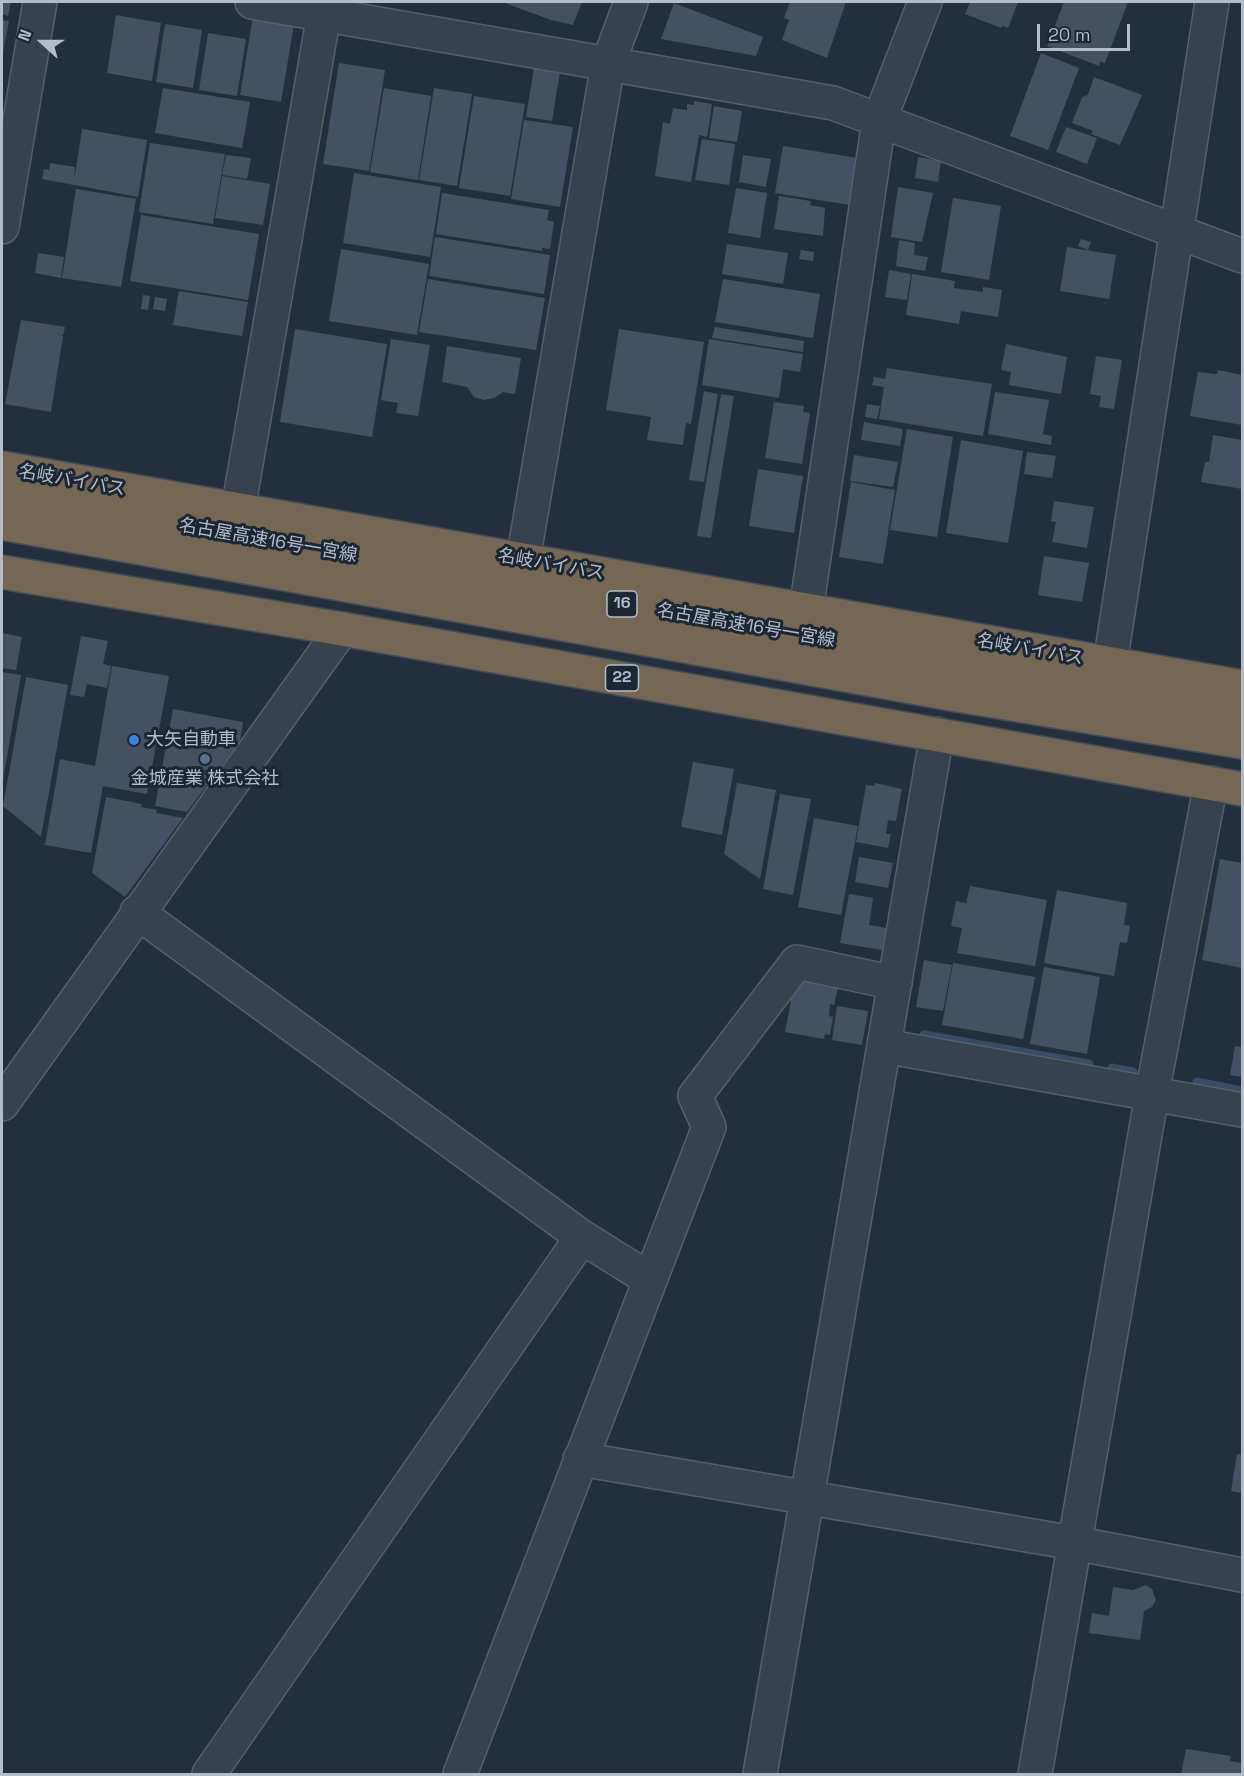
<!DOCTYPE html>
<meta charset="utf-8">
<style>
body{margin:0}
#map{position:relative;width:1244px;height:1776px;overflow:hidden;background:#242f3e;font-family:"Space Grotesk",sans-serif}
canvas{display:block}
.frame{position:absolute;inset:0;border:3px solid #b4bcc9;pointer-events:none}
.north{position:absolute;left:12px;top:12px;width:60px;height:60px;-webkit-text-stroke:4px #1d2633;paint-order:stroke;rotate:291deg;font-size:16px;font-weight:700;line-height:24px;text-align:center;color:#b4bcc9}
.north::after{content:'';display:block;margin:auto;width:21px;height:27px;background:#b4bcc9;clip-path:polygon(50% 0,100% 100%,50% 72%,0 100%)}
.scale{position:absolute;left:1037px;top:24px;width:93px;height:27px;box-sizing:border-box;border:3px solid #b4bcc9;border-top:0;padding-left:8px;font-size:18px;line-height:21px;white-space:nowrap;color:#b4bcc9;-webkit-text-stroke:4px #1d2633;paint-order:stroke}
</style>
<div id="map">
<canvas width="1244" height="1776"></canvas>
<div class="frame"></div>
<div class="north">N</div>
<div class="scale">20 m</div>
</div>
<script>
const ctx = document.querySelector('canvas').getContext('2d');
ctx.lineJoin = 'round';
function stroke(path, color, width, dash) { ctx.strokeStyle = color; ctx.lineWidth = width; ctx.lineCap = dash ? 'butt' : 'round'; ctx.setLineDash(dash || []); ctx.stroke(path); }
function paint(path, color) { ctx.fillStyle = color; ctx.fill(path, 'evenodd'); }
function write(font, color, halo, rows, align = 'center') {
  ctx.font = font + ' "Space Grotesk","Noto Sans JP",sans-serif'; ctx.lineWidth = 6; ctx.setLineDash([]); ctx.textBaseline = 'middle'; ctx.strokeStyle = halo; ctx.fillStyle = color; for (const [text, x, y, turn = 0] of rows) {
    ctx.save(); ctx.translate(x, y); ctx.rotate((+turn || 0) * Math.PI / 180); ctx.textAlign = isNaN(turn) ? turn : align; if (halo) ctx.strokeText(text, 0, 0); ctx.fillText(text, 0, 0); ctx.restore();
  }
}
stroke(new Path2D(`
 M924,1035L1089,1064
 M1112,1068L1133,1072
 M1197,1082L1242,1091`), '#394c67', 9);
paint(new Path2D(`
 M2,2H11L8,16L2,14Z
 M502,2H582L573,25L551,20Z
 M790,2H846L827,58L782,40L789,20L784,18Z
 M970,2H1018L1008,28L1002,26L1001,28L965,14Z
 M1064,2H1128L1105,63L1100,62L1099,66L1047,46Z
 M674,3L763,37L756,56L661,39Z
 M116,15L161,23L152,81L107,73Z
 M253,17L294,24L281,102L240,95Z
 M2,20L9,21L3,53H2Z
 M165,24L202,30L193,88L156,82Z
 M208,33L246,39L237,96L199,90Z
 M1041,53L1079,68L1048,150L1010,136Z
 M339,63L385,70L369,171L323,164Z
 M534,67L560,72L552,121L526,117Z
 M1094,77L1142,95L1120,145L1091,134L1093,131L1072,123L1082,97L1088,95Z
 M163,88L250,102L242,148L155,133Z
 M384,88L431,96L418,180L370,172Z
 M434,88L472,94L457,186L419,180Z
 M474,96L525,104L510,196L459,188Z
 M694,101L712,104L707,137L699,135L691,182L655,176L663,122L670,124L673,108L687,110V104L694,105Z
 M714,106L742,111L737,142L709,138Z
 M524,120L573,127L560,207L511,199Z
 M1066,127L1097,138L1087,164L1056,152Z
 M82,129L147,140L138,197L42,179L44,169L49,170L50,163L75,167L74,181Z
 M702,139L735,144L729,185L695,180Z
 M150,143L225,154L213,224L139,212Z
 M783,146L858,158L850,205L775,193Z
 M226,155L251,158L247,179L222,175Z
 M743,155L771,159L766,187L739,182Z
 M918,157L941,161L938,182L915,178Z
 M354,173L441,187L430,257L343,243Z
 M222,176L270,184L263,225L215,218Z
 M898,187L933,193L922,242L891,237Z
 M736,188L767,193L760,238L728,233Z
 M76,189L136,199L121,287L62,278Z
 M442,193L549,210L547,220L554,222L550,249L542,248V251L436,234Z
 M779,196L811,201L810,205L825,208L823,236L774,229Z
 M953,198L1001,206L989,280L941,272Z
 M141,215L259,234L248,300L130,281Z
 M435,237L550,255L544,294L429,276Z
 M1081,239L1091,242L1088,250L1078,246Z
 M899,240L915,243L914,255L928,257L925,271L896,266Z
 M727,244L788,253L783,284L722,274Z
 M1067,247L1116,255L1109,299L1060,291Z
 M341,249L429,264L417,335L329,321Z
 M801,250L814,252L813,261L799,259Z
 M38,253L64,257L61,278L35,273Z
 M889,270L911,274L907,300L885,297Z
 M912,274L955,281L954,288L983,292V287L1002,290L998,317L961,311L959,324L906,315Z
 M428,279L545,298L536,350L419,332Z
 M723,279L820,294L813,338L715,322Z
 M179,291L248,302L242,336L173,325Z
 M143,295L150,296L148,310L141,309Z
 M155,297L167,299L165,311L153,309Z
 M21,320L65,327L63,335L54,333L63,336L51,412L5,404Z
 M715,327L804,341L803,352L712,338Z
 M295,329L387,344L372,437L280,422Z
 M619,329L704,342L691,424L686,423L683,445L647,440L651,417L606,410Z
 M391,339L430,345L418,416L396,413L398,403L381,400Z
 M709,339L803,354L800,372L783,369L779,398L702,385Z
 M1006,344L1067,357L1061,394L1009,385L1011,372L1001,370Z
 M447,346L521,358L515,394L503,392L494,398L484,400L474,397L467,387L442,382Z
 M1096,356L1122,360L1114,409L1099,407L1101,396L1090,394Z
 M887,368L992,384L983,436L879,419L884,387L872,385L874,377L885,379Z
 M1218,370L1242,375V425L1190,416L1198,372L1217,374Z
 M704,391L718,394L704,482L689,480Z
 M995,392L1049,400L1043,434L1052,436L1051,445L988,434Z
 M721,394L734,396L711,538L697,536Z
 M774,402L804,406L803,412L810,413L802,464L765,458Z
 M867,404L880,406L877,419L865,417Z
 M864,422L903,429L900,446L861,440Z
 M907,429L953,437L937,537L890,530Z
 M1213,435L1242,440V489L1201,482L1205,462H1209Z
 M961,440L1023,451L1008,543L946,533Z
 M1027,452L1056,456L1052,478L1024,474Z
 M854,455L898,462L893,487L850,481Z
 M758,469L803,476L794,533L749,526Z
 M851,482L895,490L883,564L839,557Z
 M1054,501L1094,507L1087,548L1052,542L1056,522L1051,521Z
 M1044,556L1089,563L1082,602L1038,595Z
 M2,633L22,637L16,670L2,668Z
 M81,636L108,641L103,664L111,666L107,688L87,684L84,697L70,695Z
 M112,666L169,676L147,794L103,786L91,853L45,845L60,759L95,766Z
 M2,672L21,675L3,780L2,779Z
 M26,677L68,685L41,837L3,806Z
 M173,709L243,722L240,741L187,812L155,806Z
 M693,762L734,769L722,835L681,827Z
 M737,783L776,790L760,879L724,854Z
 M875,783L902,789L896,821L888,820L886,834H891L888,848L856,842L866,785L874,786Z
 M780,794L811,799L793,895L763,889Z
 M106,797L142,804L141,807L157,810L156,813L183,818L125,897L92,873Z
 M814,818L858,826L841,915L798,907Z
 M859,857L893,863L888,888L855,882Z
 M1220,859L1242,863V968L1202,960Z
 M970,886L1047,900L1035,966L957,953L962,928L951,926L956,901L966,903Z
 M1057,890L1127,903L1124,925L1130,926L1127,943L1120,942L1114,976L1044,963Z
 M849,894L873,898L869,925L886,928L882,950L840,943Z
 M924,960L952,965L943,1011L916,1007Z
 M953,963L1035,977L1023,1039L942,1025Z
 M1044,967L1100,977L1087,1054L1030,1044Z
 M795,979L838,987L834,1005L830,1004L829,1016L833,1017L830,1035L825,1034L824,1039L785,1032Z
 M837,1006L868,1011L862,1045L832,1040Z
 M1235,1046L1242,1047V1077L1230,1075Z
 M1237,1454L1242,1455V1493L1231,1491Z
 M1146,1585L1152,1589L1156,1600L1152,1607L1144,1611L1140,1640L1089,1633L1092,1613L1109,1616L1113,1587L1133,1590Z
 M1186,1749L1231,1756L1230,1761L1242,1763L1240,1774H1181Z`), '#455162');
const minor = new Path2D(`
 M252,2L833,103L1242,256
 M2,227L40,2
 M238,510L324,14
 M523,560L608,64L631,2
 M806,610L879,121L925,2
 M1110,664L1212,2
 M137,912L582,1237L649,1279
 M884,1046L1242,1110
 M2,1104L342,629
 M580,1459L1074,1543L1242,1575
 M209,1774L582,1237
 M460,1774L709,1127L695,1096L797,962L895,983
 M760,1774L937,734
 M1035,1774L1152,1094L1211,783`);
const highway = new Path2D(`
 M2,468L1242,687
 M2,494L1242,715
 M2,523L951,694L1242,742
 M2,572L342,629L1242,789`);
stroke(minor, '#565f6c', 36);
stroke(highway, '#434c59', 36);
stroke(minor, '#38414e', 33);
stroke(highway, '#746855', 33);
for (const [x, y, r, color] of [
 [134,740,6,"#3f7fe0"],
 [205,759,6,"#5c6f8a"]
]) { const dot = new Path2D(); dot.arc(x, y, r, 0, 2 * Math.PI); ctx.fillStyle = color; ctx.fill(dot); stroke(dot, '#1d2633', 2); }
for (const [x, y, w] of [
 [622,604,30],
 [622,678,33]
]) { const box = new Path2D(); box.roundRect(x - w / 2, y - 13, w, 26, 4.5); ctx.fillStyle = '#1d2633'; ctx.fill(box); stroke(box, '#b4bcc9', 1.5); }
write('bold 16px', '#b4bcc9', null, [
 ["16",622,604],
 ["22",622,678]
]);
write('18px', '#b4bcc9', '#1d2633', [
 ["名岐バイパス",72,481,10],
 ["名古屋高速16号一宮線",268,541,10],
 ["名岐バイパス",551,565,10],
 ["名古屋高速16号一宮線",746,626,10],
 ["名岐バイパス",1030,650,10]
]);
write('18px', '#b4bcc9', '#1d2633', [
 ["大矢自動車",146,740],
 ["金城産業 株式会社",205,779,"center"]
], 'left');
</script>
